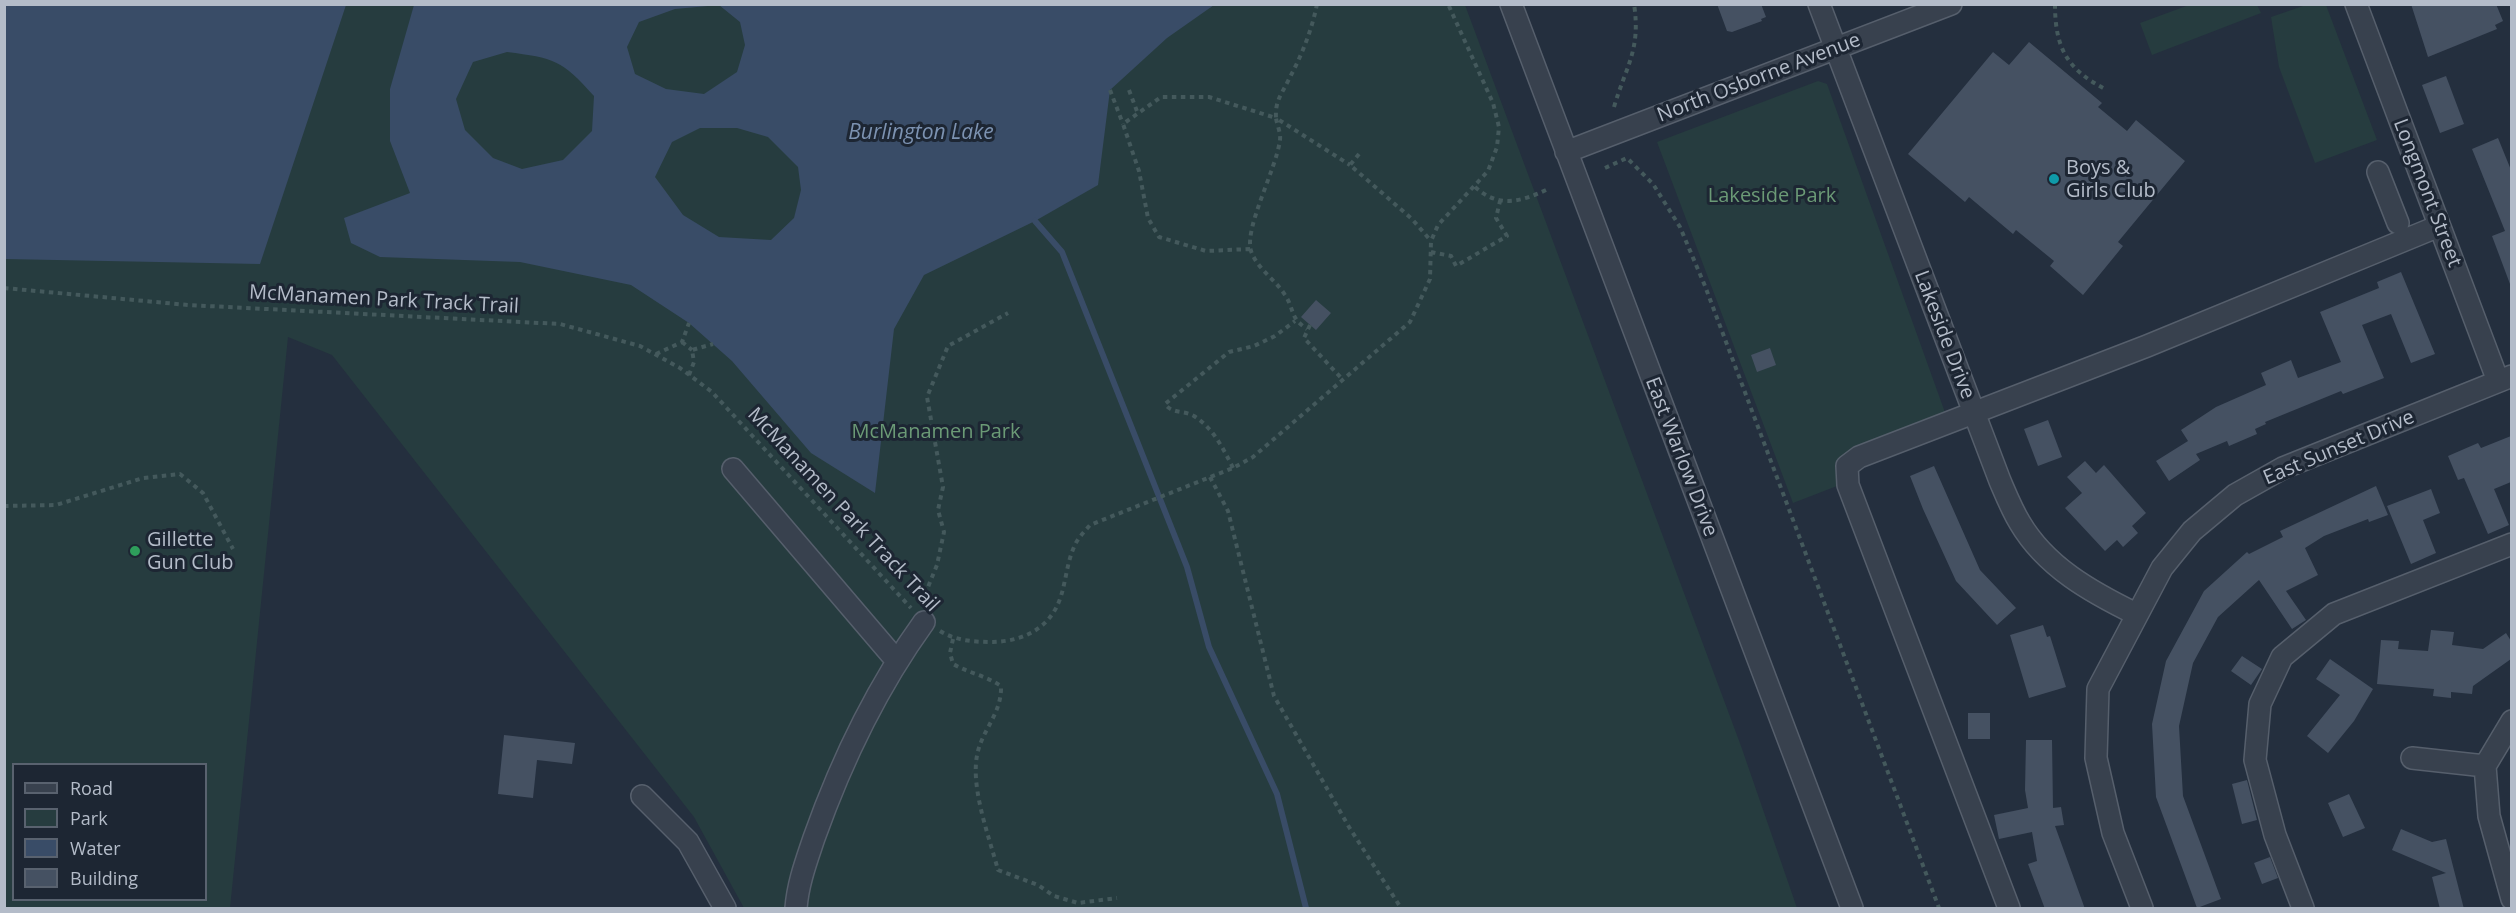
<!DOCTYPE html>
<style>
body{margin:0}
#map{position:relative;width:2516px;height:913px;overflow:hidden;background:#242f3e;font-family:"Open Sans",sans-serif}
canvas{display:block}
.frame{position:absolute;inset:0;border:6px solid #b4bcc9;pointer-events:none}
.legend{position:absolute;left:12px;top:763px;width:195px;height:138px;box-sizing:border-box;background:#1d2633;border:2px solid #59626f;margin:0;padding:8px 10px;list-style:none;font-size:18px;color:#b4bcc9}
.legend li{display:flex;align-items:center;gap:12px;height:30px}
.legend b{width:30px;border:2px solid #59626f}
</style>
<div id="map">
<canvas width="2516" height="913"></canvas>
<div class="frame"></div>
<ul class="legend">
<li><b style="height:8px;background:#38414e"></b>Road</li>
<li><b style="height:16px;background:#263c3f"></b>Park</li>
<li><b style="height:16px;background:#394c67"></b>Water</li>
<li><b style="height:16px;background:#455162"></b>Building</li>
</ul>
</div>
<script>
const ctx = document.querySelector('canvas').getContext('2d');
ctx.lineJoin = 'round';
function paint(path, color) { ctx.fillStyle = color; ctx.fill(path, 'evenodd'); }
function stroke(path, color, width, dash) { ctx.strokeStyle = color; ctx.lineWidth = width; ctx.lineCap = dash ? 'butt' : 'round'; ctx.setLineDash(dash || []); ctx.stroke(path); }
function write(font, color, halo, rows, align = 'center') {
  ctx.font = font + ' "Open Sans",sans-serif'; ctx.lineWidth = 6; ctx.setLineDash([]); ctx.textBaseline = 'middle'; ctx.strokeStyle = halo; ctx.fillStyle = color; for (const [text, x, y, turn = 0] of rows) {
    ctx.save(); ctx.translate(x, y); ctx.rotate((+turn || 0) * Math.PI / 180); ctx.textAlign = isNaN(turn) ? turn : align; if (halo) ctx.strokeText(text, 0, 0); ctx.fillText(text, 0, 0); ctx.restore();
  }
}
paint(new Path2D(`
 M5,4L1465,5L1741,746L1797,908H744L694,817L332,355L288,337L230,908H5ZM14,764H206V900H14Z
 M2189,5H2257L2261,13L2152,55L2140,23Z
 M2306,5H2326L2377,140L2315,163L2279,67L2271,17Z
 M1818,81L1827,84L1947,418L1840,467L1837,486L1793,503L1657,142Z`), '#263c3f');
paint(new Path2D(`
 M5,4L346,5L260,264L5,259Z
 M414,5V4L1214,5L1167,38L1110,90L1098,185L1035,221L924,275L894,329L875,493L811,453L732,361L689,323L631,285L520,262L380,257L351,243L344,218L410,193L390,141V89ZM719,5L740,22L745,45L737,72L704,94L666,89L635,74L627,47L639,22L675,9ZM507,52C554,58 562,60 594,96L592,131L563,160L522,169L493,158L465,130L456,99L473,62ZM700,128H737L768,137L798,167L801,190L794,218L771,240L719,237L683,215L655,177L672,142Z`), '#394c67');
stroke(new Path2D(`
 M1035,221L1062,252L1187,567L1209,647L1277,794L1306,908`), '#394c67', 6);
paint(new Path2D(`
 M1717,4H1761L1766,17L1761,19L1762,21L1732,32L1727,31Z
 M2411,4H2496L2503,21L2495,25L2497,29L2428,57Z
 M2029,42L2102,103L2098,107L2127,131L2136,120L2185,161L2118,242L2123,246L2083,295L2050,266L2054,261L2016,230L2013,234L1969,197L1965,202L1908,154L1993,52L2009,65Z
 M2446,76L2464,124L2440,133L2422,85Z
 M2498,138L2511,170L2510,284L2492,236L2505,231L2472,149Z
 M2401,272L2435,354L2411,363L2391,314L2362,325L2384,378L2343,394L2341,391L2265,422L2266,424L2255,429L2257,434L2229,446L2227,441L2196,454L2200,460L2169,481L2156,461L2188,441L2181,430L2216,407L2266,385L2261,373L2291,360L2298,378L2341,362L2320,312L2379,288L2377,282Z
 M1316,300L1331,313L1316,330L1301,317Z
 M1770,348L1776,365L1757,372L1751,355Z
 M2048,420L2062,457L2038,466L2024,429Z
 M2511,436V482L2494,489L2509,525L2488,534L2464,478L2458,480L2448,456L2478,443L2481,448Z
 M2085,461L2096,473L2104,465L2146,513L2132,526L2138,533L2123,547L2117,540L2105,551L2065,508L2082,493L2067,477Z
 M1934,466L1980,570L2016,608L1997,625L1956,581L1923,509L1910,476Z
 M2376,486L2388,515L2369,522L2368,519L2324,536L2305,548L2318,575L2286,591L2306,620L2292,629L2259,580L2218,617L2193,663L2179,726L2183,796L2221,899L2197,908L2156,797L2152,724L2166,661L2204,591L2247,552L2249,554L2283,537L2280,531Z
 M2431,489L2440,513L2423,520L2436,553L2411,564L2387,506Z
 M2043,625L2047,637L2050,636L2066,687L2029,698L2010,635Z
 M2431,630L2454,632L2452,645L2483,649L2506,633L2511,641V659L2473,686L2472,694L2451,692V698L2433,696L2434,689L2377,684L2381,640L2399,641L2398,649L2428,651Z
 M2242,656L2262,669L2251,685L2231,671Z
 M2330,659L2373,689L2354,721L2328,753L2307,736L2340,695L2316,679Z
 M1968,713H1990V739H1968Z
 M504,735L575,743L572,764L537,760L533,798L498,794Z
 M2026,740H2052L2053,808L2061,807L2064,825L2055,826L2085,909H2045L2028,864L2037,861L2032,832L1999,839L1994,815L2028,808L2025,790Z
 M2247,780L2257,820L2242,824L2232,784Z
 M2349,794L2365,828L2343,837L2328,803Z
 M2401,829L2432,842L2446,839L2464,909H2440L2432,877L2446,873L2392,850Z
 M2270,857L2278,878L2262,884L2254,863Z`), '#455162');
const minor = new Path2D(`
 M1511,4L1852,908
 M1819,4L2000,481C2006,495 2012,510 2020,523C2046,567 2091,592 2136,614
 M2356,4L2498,381
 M1566,152L1951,4
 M2378,172L2398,223
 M733,469L896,660
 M2512,721L2485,766L2489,816L2512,899
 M2412,758L2485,766
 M642,796L688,842L725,908
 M796,908C798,883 806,862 814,838C841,762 877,687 924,622
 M2009,908L1848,485L1847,466L1859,457L2147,346L2439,226
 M2142,908L2113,833L2096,758L2098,689L2162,568L2192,531L2235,495L2283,468L2512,376
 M2303,908L2275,835L2255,760L2260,704L2282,657L2334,614L2512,544`);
stroke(minor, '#565f6c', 24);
stroke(new Path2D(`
 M1317,4C1312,30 1301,57 1289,79C1282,94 1275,100 1276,118L1350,165
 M2055,4C2055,48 2067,70 2107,90
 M1110,90L1123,124
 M1129,90L1138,114
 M1614,107C1626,66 1641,50 1634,4
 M1359,154L1350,165L1412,219L1431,241
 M1605,168L1627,158L1653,184L1680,227L1705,286L1939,908
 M1475,187C1498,208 1520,202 1546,190
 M1250,249L1206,251L1159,237L1148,218L1139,171L1123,124L1161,97H1209L1276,118C1277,125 1281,133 1280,140C1276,170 1244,228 1251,251C1258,270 1275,279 1285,295C1295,310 1289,317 1307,329
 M1431,252L1451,256L1456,266L1507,236L1496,218L1500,201
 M4,288L188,305L560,324L640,346L680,368L712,392L911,608
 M1310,325L1304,338L1343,380
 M682,342L692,350
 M656,354L682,342L689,323
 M689,375L694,362L692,350L713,344
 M1233,468C1223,448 1213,428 1194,416C1184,410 1172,414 1165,404L1229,352L1254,346L1275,336L1295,321
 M1210,477L1228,511L1274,696L1349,827L1401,908
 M4,506L56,505L143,478L180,474L203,493L233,549
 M926,604L928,587L937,565L944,532L938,510L943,487L927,397L948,346L1008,313
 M940,631C956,641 975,642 993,642C1024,641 1051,628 1061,596C1066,580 1067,563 1074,547C1077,539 1084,532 1090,525L1233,468L1253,457L1410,322L1430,279L1431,241L1438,225L1488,171L1497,147L1499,127L1493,103L1448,4
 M953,639L950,653L953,664C969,673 986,676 1001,686C1002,712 984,728 978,751C969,785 989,836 998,870L1038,885L1054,896L1078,903L1117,898`), '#44595c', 4, [4.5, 4.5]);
stroke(minor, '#38414e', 21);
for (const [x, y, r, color] of [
 [2054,179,6,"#0f9aa8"],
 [135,551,6,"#2e9e5b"]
]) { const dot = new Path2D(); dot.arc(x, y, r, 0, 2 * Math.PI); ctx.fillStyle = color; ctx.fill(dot); stroke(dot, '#1d2633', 2); }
write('20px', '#b4bcc9', '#1d2633', [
 ["North Osborne Avenue",1759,78,-21],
 ["Longmont Street",2427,193,69],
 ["McManamen Park Track Trail",384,300,3],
 ["Lakeside Drive",1944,335,69],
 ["East Sunset Drive",2339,448,-23],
 ["East Warlow Drive",1681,457,69],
 ["McManamen Park Track Trail",843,510,47]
]);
write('20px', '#b4bcc9', '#1d2633', [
 ["Boys &",2066,168],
 ["Girls Club",2066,191],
 ["Gillette",147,540],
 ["Gun Club",147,563]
], 'left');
write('20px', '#6b9a76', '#1d2633', [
 ["Lakeside Park",1772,196],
 ["McManamen Park",936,432]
]);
write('italic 21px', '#7c92b1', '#1d2633', [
 ["Burlington Lake",921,133]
]);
</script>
